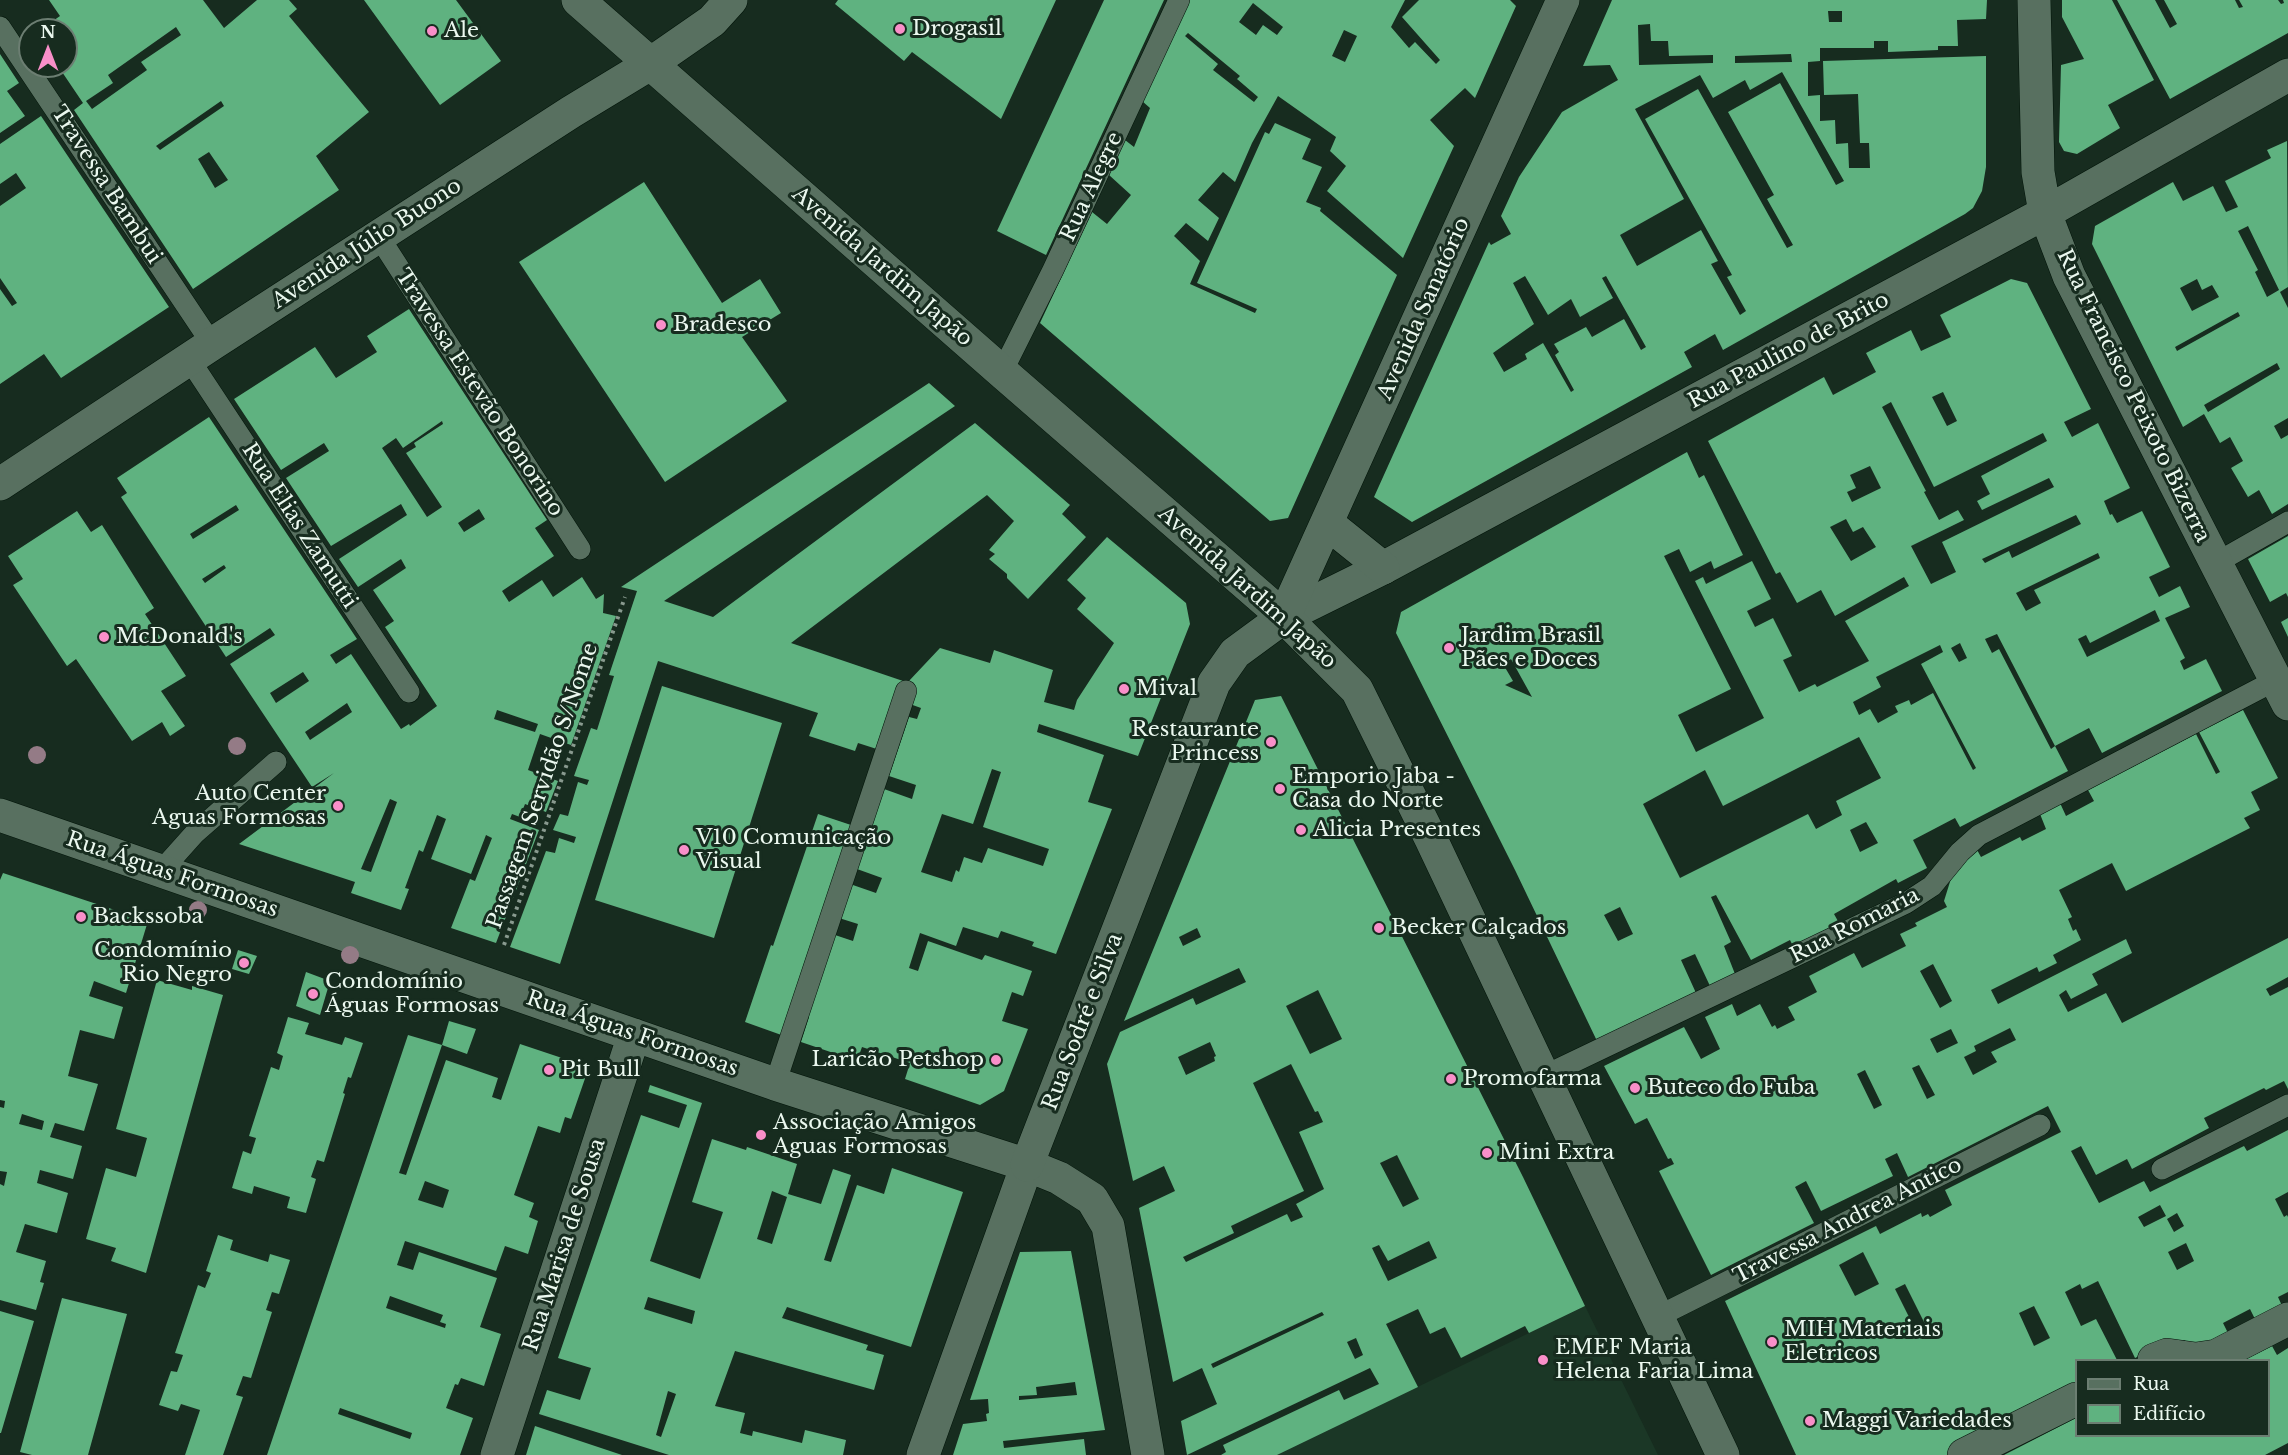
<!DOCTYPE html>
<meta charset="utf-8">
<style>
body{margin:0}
#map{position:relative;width:2288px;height:1455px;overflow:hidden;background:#172c1f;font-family:"Libre Baskerville",serif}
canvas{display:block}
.legend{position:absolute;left:2075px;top:1359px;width:195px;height:78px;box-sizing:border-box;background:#172c1f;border:2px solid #6c7e72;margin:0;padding:8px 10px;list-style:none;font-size:18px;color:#ebf8ef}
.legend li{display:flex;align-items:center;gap:12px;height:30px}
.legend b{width:30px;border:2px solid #6c7e72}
.north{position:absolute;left:18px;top:18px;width:60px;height:60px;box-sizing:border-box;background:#172c1f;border:2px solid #6c7e72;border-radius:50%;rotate:0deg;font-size:16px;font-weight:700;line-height:24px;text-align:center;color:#ebf8ef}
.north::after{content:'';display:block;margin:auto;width:21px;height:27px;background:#f98fc9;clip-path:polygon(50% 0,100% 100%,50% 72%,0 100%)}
</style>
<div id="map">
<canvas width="2288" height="1455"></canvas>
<ul class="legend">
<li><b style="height:8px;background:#587060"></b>Rua</li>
<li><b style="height:16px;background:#5fb280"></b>Edifício</li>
</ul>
<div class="north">N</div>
</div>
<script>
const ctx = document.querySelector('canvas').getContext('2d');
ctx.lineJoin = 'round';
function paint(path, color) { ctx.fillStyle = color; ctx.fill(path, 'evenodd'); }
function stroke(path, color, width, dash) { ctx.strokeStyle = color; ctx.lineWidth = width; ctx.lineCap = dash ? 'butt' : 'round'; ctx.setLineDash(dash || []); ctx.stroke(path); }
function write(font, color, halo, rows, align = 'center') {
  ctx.font = font + ' "Libre Baskerville",serif'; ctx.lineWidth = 6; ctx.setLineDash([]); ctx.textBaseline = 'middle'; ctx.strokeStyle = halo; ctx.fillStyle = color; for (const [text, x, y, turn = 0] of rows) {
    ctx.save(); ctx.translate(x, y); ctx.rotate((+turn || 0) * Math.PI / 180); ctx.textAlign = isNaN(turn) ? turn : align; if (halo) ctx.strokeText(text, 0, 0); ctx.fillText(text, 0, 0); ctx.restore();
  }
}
paint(new Path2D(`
 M1585,1306L1658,1455H1277L1529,1333Z`), '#1b3726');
paint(new Path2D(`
 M49,0H203L224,28L257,0H289L297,9L289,16L369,112L316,156L339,190L193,289L74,110L83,103L58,66H66V30H40L60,16ZM176,27L181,35L141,62L147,70L92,109L86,101L113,83L108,75ZM221,101L224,106L160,150L156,146ZM209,152L228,180L215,188L198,159Z
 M364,0H456L501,61L440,105Z
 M838,0H1056L1001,119L912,52L904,61L835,4Z
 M1104,0H1164L1046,255L997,231Z
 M1189,0H1405L1391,27L1409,48L1415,42L1436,64L1440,60L1402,17L1419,0H1510L1516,6L1475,98L1465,88L1430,120L1454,146L1403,258L1327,191L1346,166L1330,151L1336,137L1278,96L1252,143L1235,182L1223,172L1198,200L1219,218L1208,241L1186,223L1174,236L1200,261L1190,284L1255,313L1257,309L1197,283L1265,132L1269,134L1275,123L1311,139L1302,159L1322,167L1306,202L1321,208L1320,211L1397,275L1288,518L1270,521L1040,323L1092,212L1107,224L1131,195L1109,175L1125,140L1134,147L1150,108L1142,101ZM1253,3L1283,27L1277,35L1263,25L1256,35L1239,22ZM1344,30L1357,36L1345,62L1332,56ZM1188,33L1240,76L1237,79L1258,97L1254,102L1213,70L1218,64L1185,36Z
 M1612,0H1987L1986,19L1957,20L1958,46H1938V50L1888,52V41H1874V48H1820V61L1808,62V96L1820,95V121L1835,120L1836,144L1848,143L1849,168H1870L1869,143H1860L1858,94L1824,95L1823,61L1986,56V167L1982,191L1973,208L1965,214L1723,350L1715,334L1684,352L1692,367L1412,522L1374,497L1489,242L1491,245L1511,234L1501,216L1519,177L1562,112L1618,80L1610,65L1583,66ZM1828,11H1842V22H1829ZM1650,24L1651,41H1668L1669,56L1713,55V63L1639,65L1638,25ZM1791,54L1792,62L1735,63V56ZM1782,72L1844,181L1836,185L1780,83L1728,112L1774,195L1767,199L1793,245L1787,248L1698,89L1645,119L1732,275L1727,277L1746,311L1740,315L1711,264L1718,261L1701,230L1637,266L1620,235L1684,199L1635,109L1700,75L1713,98L1745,80L1750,90ZM1525,276L1548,315L1571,299L1580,317L1613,298L1602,278L1606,276L1646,347L1641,350L1624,319L1592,337L1586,327L1554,344L1559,352L1555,355L1574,390L1571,392L1543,343L1525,354L1527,359L1504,372L1493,353L1534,324L1513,283Z
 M2062,0H2112L2154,80L2108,105L2120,128L2077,154L2064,151L2059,142L2061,65L2084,59L2062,17Z
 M2117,0H2155L2170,28L2177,24L2164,0H2235L2239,8L2243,7L2239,0H2278L2281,4L2284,3L2283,0H2288V33L2170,99Z
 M0,54L19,83L7,91L25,116L0,133Z
 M41,116L169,307L61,378L44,354L0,384V289L12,306L17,303L0,278V206L26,188L16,173L0,184V144Z
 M2287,141L2288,287L2280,292L2248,226L2238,231L2258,270L2255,272L2267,297L2279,290L2288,308V418L2274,426L2281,439L2288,435V504L2272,514L2259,490L2248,497L2231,468L2243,461L2230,437L2220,443L2204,414L2183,427L2092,244L2095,226L2173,182L2183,201L2213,186L2226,212L2238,207L2225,181L2271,158L2267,150ZM2197,279L2202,290L2212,285L2219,297L2192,311L2180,288ZM2238,312L2240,316L2177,351L2175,347ZM2277,363L2280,369L2208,412L2204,405Z
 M644,182L722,303L760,279L781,313L742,337L787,401L665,482L519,262Z
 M2011,279L2027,283L2091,409L2064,422L2072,437L2098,423L2130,488L2104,501L2110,515L2112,514L2117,523L2142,511L2170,567L2149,577L2159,597L2180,586L2190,607L2165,618L2185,658L2180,661L2184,670L2206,659L2222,691L2102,753L2089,728L2055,746L1997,634L1985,639L1992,653L1999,649L2051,749L2055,746L2068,771L1960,827L1955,818L1913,840L1927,868L1898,883L1896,879L1834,914L1839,923L1793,946L1790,940L1751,960L1716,895L1711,897L1731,942L1724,946L1735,974L1710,986L1695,954L1681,960L1696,993L1597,1041L1515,870L1396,633L1401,612L1687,452L1699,478L1704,475L1743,555L1714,569L1711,561L1690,572L1679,549L1664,556L1731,689L1678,715L1696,752L1764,718L1695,581L1703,577L1706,584L1752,561L1771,599L1747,611L1755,627L1773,618L1792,656L1783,660L1799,692L1815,684L1817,687L1869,661L1845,621L1909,586L1904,577L1835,616L1821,590L1797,603L1780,572L1776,574L1708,441L1824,377L1833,395L1876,372L1866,353L1911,330L1921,351L1951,337L1940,315ZM1943,392L1957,421L1947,426L1932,397ZM1891,402L1934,487L2043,433L2047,441L1981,476L1990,494L1977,501L1982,510L2049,478L2054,487L1942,542L1956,572L1931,584L1911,546L1964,520L1958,510L1939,520L1924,492L1926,491L1882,407ZM1870,466L1881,488L1852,502L1847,492L1856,488L1850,475ZM2076,515L2081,524L2012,558L2009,551L1985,563L1982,559ZM1846,519L1853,532L1863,527L1876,547L1851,561L1830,527ZM2098,553L2100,558L2034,590L2041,603L2026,611L2016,593ZM2155,610L2160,621L2087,657L2078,639L2086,635L2090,643ZM1960,643L1967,658L1959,662L1951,648ZM1940,645L1943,652L1921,664L1976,768L1973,770L1933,693L1911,705L1909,700L1895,706L1898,712L1878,723L1870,709L1859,715L1853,702L1881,687L1876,677ZM1511,659L1532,697L1505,685L1513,681L1503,664ZM1859,737L1881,778L1836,801L1842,815L1816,829L1808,814L1680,878L1643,804L1705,770L1723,806ZM1866,822L1878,843L1860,852L1850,830ZM1620,907L1633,934L1618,941L1604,915Z
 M409,309L547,520L535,528L554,556L502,591L509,602L542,580L553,597L582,577L596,599L604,594L603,613L616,616L571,745L540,734L528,770L558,781L546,812L525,804L520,817L512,814L510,819L539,830L496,943L451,928L470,879L475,881L492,838L486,835L471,874L431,859L446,819L437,815L423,852L419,850L405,888L409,889L401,910L351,893L355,882L239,844L334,773L312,787L230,664L275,635L270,628L226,657L121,497L127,493L117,478L209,417L357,639L330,655L336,664L351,654L401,729L409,724L410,726L437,706L385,627L394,621L373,590L406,568L401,559L358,587L339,559L407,515L401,504L331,546L286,478L329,451L324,443L281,470L234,399L315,347L336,378L377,352L367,336ZM442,421L443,424L414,443L416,447L406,453L442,507L427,517L382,448L396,438L403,448ZM236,505L239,510L193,539L190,534ZM479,509L485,519L464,532L458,523ZM224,565L226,568L205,583L202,579ZM303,672L309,681L276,703L270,693ZM347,703L352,712L310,740L305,732ZM497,710L538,724L535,732L494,719ZM390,799L397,802L371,872L361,869Z
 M929,383L955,406L664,601L713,617L975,423L1070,505L1062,514L1086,537L1028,599L1007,578V574L989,559L995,554L989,550L1014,521L987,495L791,643L906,682L883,751L858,743L855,751L809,736L818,713L658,661L560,964L510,947L546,851L555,853L559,838L574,843L576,837L553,830L560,814L568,816L578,782L587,785L589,780L574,776L591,728L597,730L614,676L609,675L637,591L621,587Z
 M77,511L91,532L102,525L154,608L145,614L186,676L161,691L185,726L170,736L162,722L132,741L76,659L67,666L13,585L23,579L8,556Z
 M2288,536V597L2286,593L2270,602L2248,559Z
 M1107,537L1186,603L1190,624L1138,756L1039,724L1037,732L1104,755L1088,802L1112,809L1056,954L1032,946L1034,942L1001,931L998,938L963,927L956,946L920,933L909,968L918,971L928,941L982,960L985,955L1032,971L1023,996L1012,992L1002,1021L1028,1029L1004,1091L980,1105L905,1079L910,1063L862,1047L857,1061L801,1042L809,1017L805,1016L832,934L853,941L858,924L839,918L850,884L876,893L882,878L857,869L884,789L912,799L916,785L889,776L909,717L917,719L921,708L907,703L913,683L908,682L940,648L990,663L994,650L1053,670L1044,702L1074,710L1077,700L1114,643L1077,609L1086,598L1067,580ZM992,769L1001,772L983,827L1049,849L1043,866L988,848L982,863L964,857L959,872L956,870L952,882L921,872L942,814L973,824Z
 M2288,618V637L2281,622Z
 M662,686L782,723L714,938L595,900Z
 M1281,696L1523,1177L1585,1306L1529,1333L1525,1326L1461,1358L1445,1327L1430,1334L1418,1309L1386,1324L1418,1387L1277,1455H1221L1226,1452L1223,1445L1339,1390L1344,1400L1379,1384L1370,1368L1187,1455L1181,1421L1217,1404L1202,1368L1173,1382L1139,1208L1175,1191L1164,1166L1133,1181L1107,1064L1120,1032L1193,998L1196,1005L1246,982L1239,968L1124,1021L1255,700ZM1197,928L1201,937L1183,946L1179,937ZM1318,990L1342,1039L1310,1054L1286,1006ZM1210,1042L1216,1056L1214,1057L1215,1061L1186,1075L1178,1057ZM1291,1064L1315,1112L1318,1111L1323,1122L1299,1132L1324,1189L1296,1204L1303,1217L1291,1222L1287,1214L1186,1262L1183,1257L1234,1233L1231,1226L1304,1191L1253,1083ZM1397,1155L1419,1199L1403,1207L1380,1163ZM1429,1241L1437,1258L1388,1281L1372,1248L1379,1245L1388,1261ZM1322,1312L1324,1315L1213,1368L1211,1364ZM1356,1338L1363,1355L1355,1359L1347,1342Z
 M2243,710L2278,778L2251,792L2260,810L2244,818L2250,828L2126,891L2112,863L2059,890L2072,917L2068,919L2073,931L2076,929L2081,940L2053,955L2057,963L2039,972L2037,967L1991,990L1998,1004L2126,939L2132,953L2092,974L2098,985L2071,999L2066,990L2059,995L2068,1012L2106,993L2122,1023L2288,938V977L2266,989L2270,996L2288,987V1089L2284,1081L2266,1090L2264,1088L2204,1118L2209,1128L2132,1169L2127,1159L2096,1175L2081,1146L2071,1151L2099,1203L2144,1181L2150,1192L2244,1146L2247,1151L2288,1130V1192L2275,1199L2284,1217L2287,1215L2288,1217V1292L2278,1297L2283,1308L2256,1321L2250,1309L2223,1323L2229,1335L2200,1350L2184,1340L2167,1348L2165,1343L2135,1358L2098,1281L2082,1289L2080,1284L2065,1292L2081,1326L2096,1319L2117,1360H2076V1389L1947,1455H1796L1725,1301L1876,1226L1880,1234L1921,1213L1922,1217L1928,1214L1930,1217L1952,1205L1945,1190L2061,1132L2048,1106L1908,1177L1897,1153L1885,1159L1893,1176L1821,1211L1806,1181L1795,1187L1814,1223L1711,1275L1659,1171L1674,1164L1671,1158L1668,1159L1647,1118L1635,1124L1604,1066L1684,1027L1701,1059L1720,1049L1705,1017L1732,1004L1737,1016L1760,1004L1772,1027L1775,1025L1777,1029L1795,1020L1788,1007L1817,992L1809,976L1854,953L1862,968L1906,946L1900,934L1917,926L1915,923L1947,907L1944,901L1954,869L1976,848L1981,857L2020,837L2022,841L2046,829L2040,814L2060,803L2066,816L2094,801L2088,790L2196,734L2216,774L2220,772L2199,732ZM1933,964L1952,1001L1940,1008L1920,971ZM2010,1028L2016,1040L1991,1052L1997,1062L1973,1075L1964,1057L1976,1051L1974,1046ZM1951,1029L1958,1043L1937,1053L1930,1039ZM1919,1065L1935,1095L1927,1099L1912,1068ZM1865,1070L1882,1105L1874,1109L1857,1074ZM2160,1205L2166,1216L2144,1227L2138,1217ZM2177,1213L2184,1226L2174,1232L2167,1219ZM2186,1243L2194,1261L2177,1270L2168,1252ZM1863,1252L1879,1284L1855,1296L1839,1265ZM1905,1284L1928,1330L1918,1335L1895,1289ZM2034,1306L2050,1338L2034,1346L2019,1313Z
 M818,814L857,827L787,1037L745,1022L771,945L773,946Z
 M3,873L148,921L126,993L94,981L89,996L123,1007L114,1039L80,1030L68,1076L98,1084L84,1131L55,1123L50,1137L82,1146L73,1179L40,1170L37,1183L68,1193L57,1233L25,1224L16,1252L46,1261L40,1282L44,1283L36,1310L0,1300V1184L4,1186L7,1172L0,1171V1107L4,1108L5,1101L0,1100V880ZM22,1114L44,1121L42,1130L19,1124Z
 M238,950L257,956L249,974L232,969Z
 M306,972L330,981L320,1015L296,1006Z
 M157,980L192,990V986L223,995L146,1273L111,1261L116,1248L86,1239L106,1168L136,1177L147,1138L116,1129Z
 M288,1017L309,1023L305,1034L342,1045L345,1037L363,1043L351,1078L348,1077L343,1093L345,1094L324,1162L317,1160L311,1177L316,1179L306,1213L287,1208L290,1197L254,1186L252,1194L232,1188L243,1151L251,1154L256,1138L249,1136L271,1067L279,1070L283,1056L277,1053Z
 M449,1021L476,1029L467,1054L442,1045Z
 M408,1035L442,1045L399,1173L406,1175L446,1060L498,1078L492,1097L501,1100L520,1044L589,1067L571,1119L565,1117L560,1133L538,1126L514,1195L534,1203L529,1217L538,1221L528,1254L505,1246L496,1271L405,1241L397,1265L413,1270L419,1252L497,1278L480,1327L501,1334L484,1386L461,1378L458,1385L455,1384L446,1408L473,1418L460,1455H267ZM425,1181L449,1190L443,1208L418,1200ZM390,1296L443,1315L440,1322L446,1324L445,1328L386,1308ZM340,1408L412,1433L410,1439L338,1414Z
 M650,1085L702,1103L650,1261L700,1279L723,1212L692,1202L712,1139L746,1150L747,1147L797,1164L788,1194L821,1204L833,1169L851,1175L824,1260L831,1262L857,1185L884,1194L892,1168L963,1192L911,1347L787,1307L782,1318L868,1345L866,1350L884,1355L874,1390L735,1351L715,1406L745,1413L740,1433L752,1436L753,1431L802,1443L805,1430L846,1440L843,1455H669L539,1414L547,1390L580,1400L591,1368L558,1358L641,1115L679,1128L687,1105L648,1092ZM772,1191L787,1197L772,1244L757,1239ZM648,1297L695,1311L692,1324L644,1309ZM668,1391L676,1394L661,1437L656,1435Z
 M218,1235L233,1240L230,1250L268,1262L270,1254L290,1260L279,1294L272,1292L266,1310L272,1312L251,1378L243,1376L236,1395L243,1397L223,1455H185L200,1410L181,1404L178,1411L159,1405L171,1371L177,1372L183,1355L175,1353L198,1285L205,1288L211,1273L206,1271Z
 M1071,1251L1105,1430L1003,1441L1004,1448L1084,1439L1086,1455H953L963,1424L987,1421L986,1414L989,1413L988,1399L970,1400L1020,1252ZM1075,1382L1077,1395L1019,1400V1396L1037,1395L1036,1387Z
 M62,1298L127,1314L88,1455H32L20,1452Z
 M0,1311L34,1321L1,1433H0Z
 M2272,1346L2277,1355L2288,1348V1443L2265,1455H2004L2076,1418V1436H2268V1360H2244Z
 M535,1426L622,1455H526Z`), '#5fb280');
const lane = new Path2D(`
 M0,27L212,344
 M379,237L580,549
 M189,359L409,692
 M1002,372L1053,270L1179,0
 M2216,563L2288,522
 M161,871L195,833L276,762
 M1542,1077L1906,903L1932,886L1960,852L1979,835L2276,680
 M775,1084L906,691
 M2162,1169L2288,1105
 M1657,1317L2040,1125`);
const street = new Path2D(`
 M2034,0L2038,172L2045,213L2069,276L2288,704
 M1284,617L1383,568L2045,213L2288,75
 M0,815L775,1084L1027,1165L1059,1178L1092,1199L1108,1226L1148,1455
 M2154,1360L2167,1355L2196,1359L2216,1356L2288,1319
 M497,1455L634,1035
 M923,1455L1027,1165
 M1964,1455L2076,1399`);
const secondary = new Path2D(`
 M578,0L1002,372L1284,617L1357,690L1431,839L1723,1455
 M0,484L212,344L571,112L650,64L712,21L731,0
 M1327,523L1383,568
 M1027,1165L1214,683L1235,653L1284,617L1563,0`);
stroke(lane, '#021409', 22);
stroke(street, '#021409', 34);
stroke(secondary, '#021409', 34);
stroke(new Path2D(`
 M504,945L625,597`), '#899a8f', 4, [3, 4.5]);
stroke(lane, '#587060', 21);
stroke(street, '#587060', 33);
stroke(secondary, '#587060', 33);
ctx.fillStyle = '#947b86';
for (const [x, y] of [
 [237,746],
 [37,755],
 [198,910],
 [350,955]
]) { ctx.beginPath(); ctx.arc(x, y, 9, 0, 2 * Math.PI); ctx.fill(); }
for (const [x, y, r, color] of [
 [900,29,6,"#f98fc9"],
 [432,31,6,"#f98fc9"],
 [661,325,6,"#f98fc9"],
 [104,637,6,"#f98fc9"],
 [1449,648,6,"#f98fc9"],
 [1124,689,6,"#f98fc9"],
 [1271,742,6,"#f98fc9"],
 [1280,789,6,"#f98fc9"],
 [338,806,6,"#f98fc9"],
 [1301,830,6,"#f98fc9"],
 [684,850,6,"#f98fc9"],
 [81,917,6,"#f98fc9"],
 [1379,928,6,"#f98fc9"],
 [244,963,6,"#f98fc9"],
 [313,994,6,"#f98fc9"],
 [996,1060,6,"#f98fc9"],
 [549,1070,6,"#f98fc9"],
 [1451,1079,6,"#f98fc9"],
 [1635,1088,6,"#f98fc9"],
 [761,1135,6,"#f98fc9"],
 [1487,1153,6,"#f98fc9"],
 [1772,1342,6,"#f98fc9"],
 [1543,1360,6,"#f98fc9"],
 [1810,1421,6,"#f98fc9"]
]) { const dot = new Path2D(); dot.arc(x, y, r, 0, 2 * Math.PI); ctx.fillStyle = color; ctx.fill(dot); stroke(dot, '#172c1f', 2); }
write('21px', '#ebf8ef', '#172c1f', [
 ["Drogasil",912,29],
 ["Ale",444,31],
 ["Bradesco",673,325],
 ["Jardim Brasil",1461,636],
 ["Pães e Doces",1461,660],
 ["McDonald's",116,637],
 ["Mival",1136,689],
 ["Restaurante",1259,730,"right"],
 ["Princess",1259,754,"right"],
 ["Emporio Jaba -",1292,777],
 ["Casa do Norte",1292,801],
 ["Auto Center",326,794,"right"],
 ["Aguas Formosas",326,818,"right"],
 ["Alicia Presentes",1313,830],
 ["V10 Comunicação",696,838],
 ["Visual",696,862],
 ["Backssoba",93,917],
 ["Becker Calçados",1391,928],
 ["Condomínio",232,951,"right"],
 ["Rio Negro",232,975,"right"],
 ["Condomínio",325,982],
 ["Águas Formosas",325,1006],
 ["Laricão Petshop",984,1060,"right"],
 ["Pit Bull",561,1070],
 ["Promofarma",1463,1079],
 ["Buteco do Fuba",1647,1088],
 ["Associação Amigos",773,1123],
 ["Aguas Formosas",773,1147],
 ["Mini Extra",1499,1153],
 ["MIH Materiais",1784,1330],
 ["Eletricos",1784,1354],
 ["EMEF Maria",1555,1348],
 ["Helena Faria Lima",1555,1372],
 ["Maggi Variedades",1822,1421]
], 'left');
write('21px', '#ebf8ef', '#172c1f', [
 ["Travessa Bambui",106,185,57],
 ["Rua Alegre",1092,187,-65],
 ["Avenida Júlio Buono",367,244,-33],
 ["Avenida Jardim Japão",882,267,41],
 ["Avenida Sanatório",1424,309,-66],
 ["Rua Paulino de Brito",1789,351,-28],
 ["Travessa Estevão Bonorino",479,393,57],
 ["Rua Francisco Peixoto Bizerra",2133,396,64],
 ["Rua Elias Zamutti",299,526,57],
 ["Avenida Jardim Japão",1247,588,42],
 ["Passagem Servidão S/Nome",543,786,-71],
 ["Rua Águas Formosas",172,875,19],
 ["Rua Romaria",1855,926,-27],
 ["Rua Sodré e Silva",1083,1022,-69],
 ["Rua Águas Formosas",632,1034,19],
 ["Travessa Andrea Antico",1848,1221,-27],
 ["Rua Marisa de Sousa",565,1245,-72]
]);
</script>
